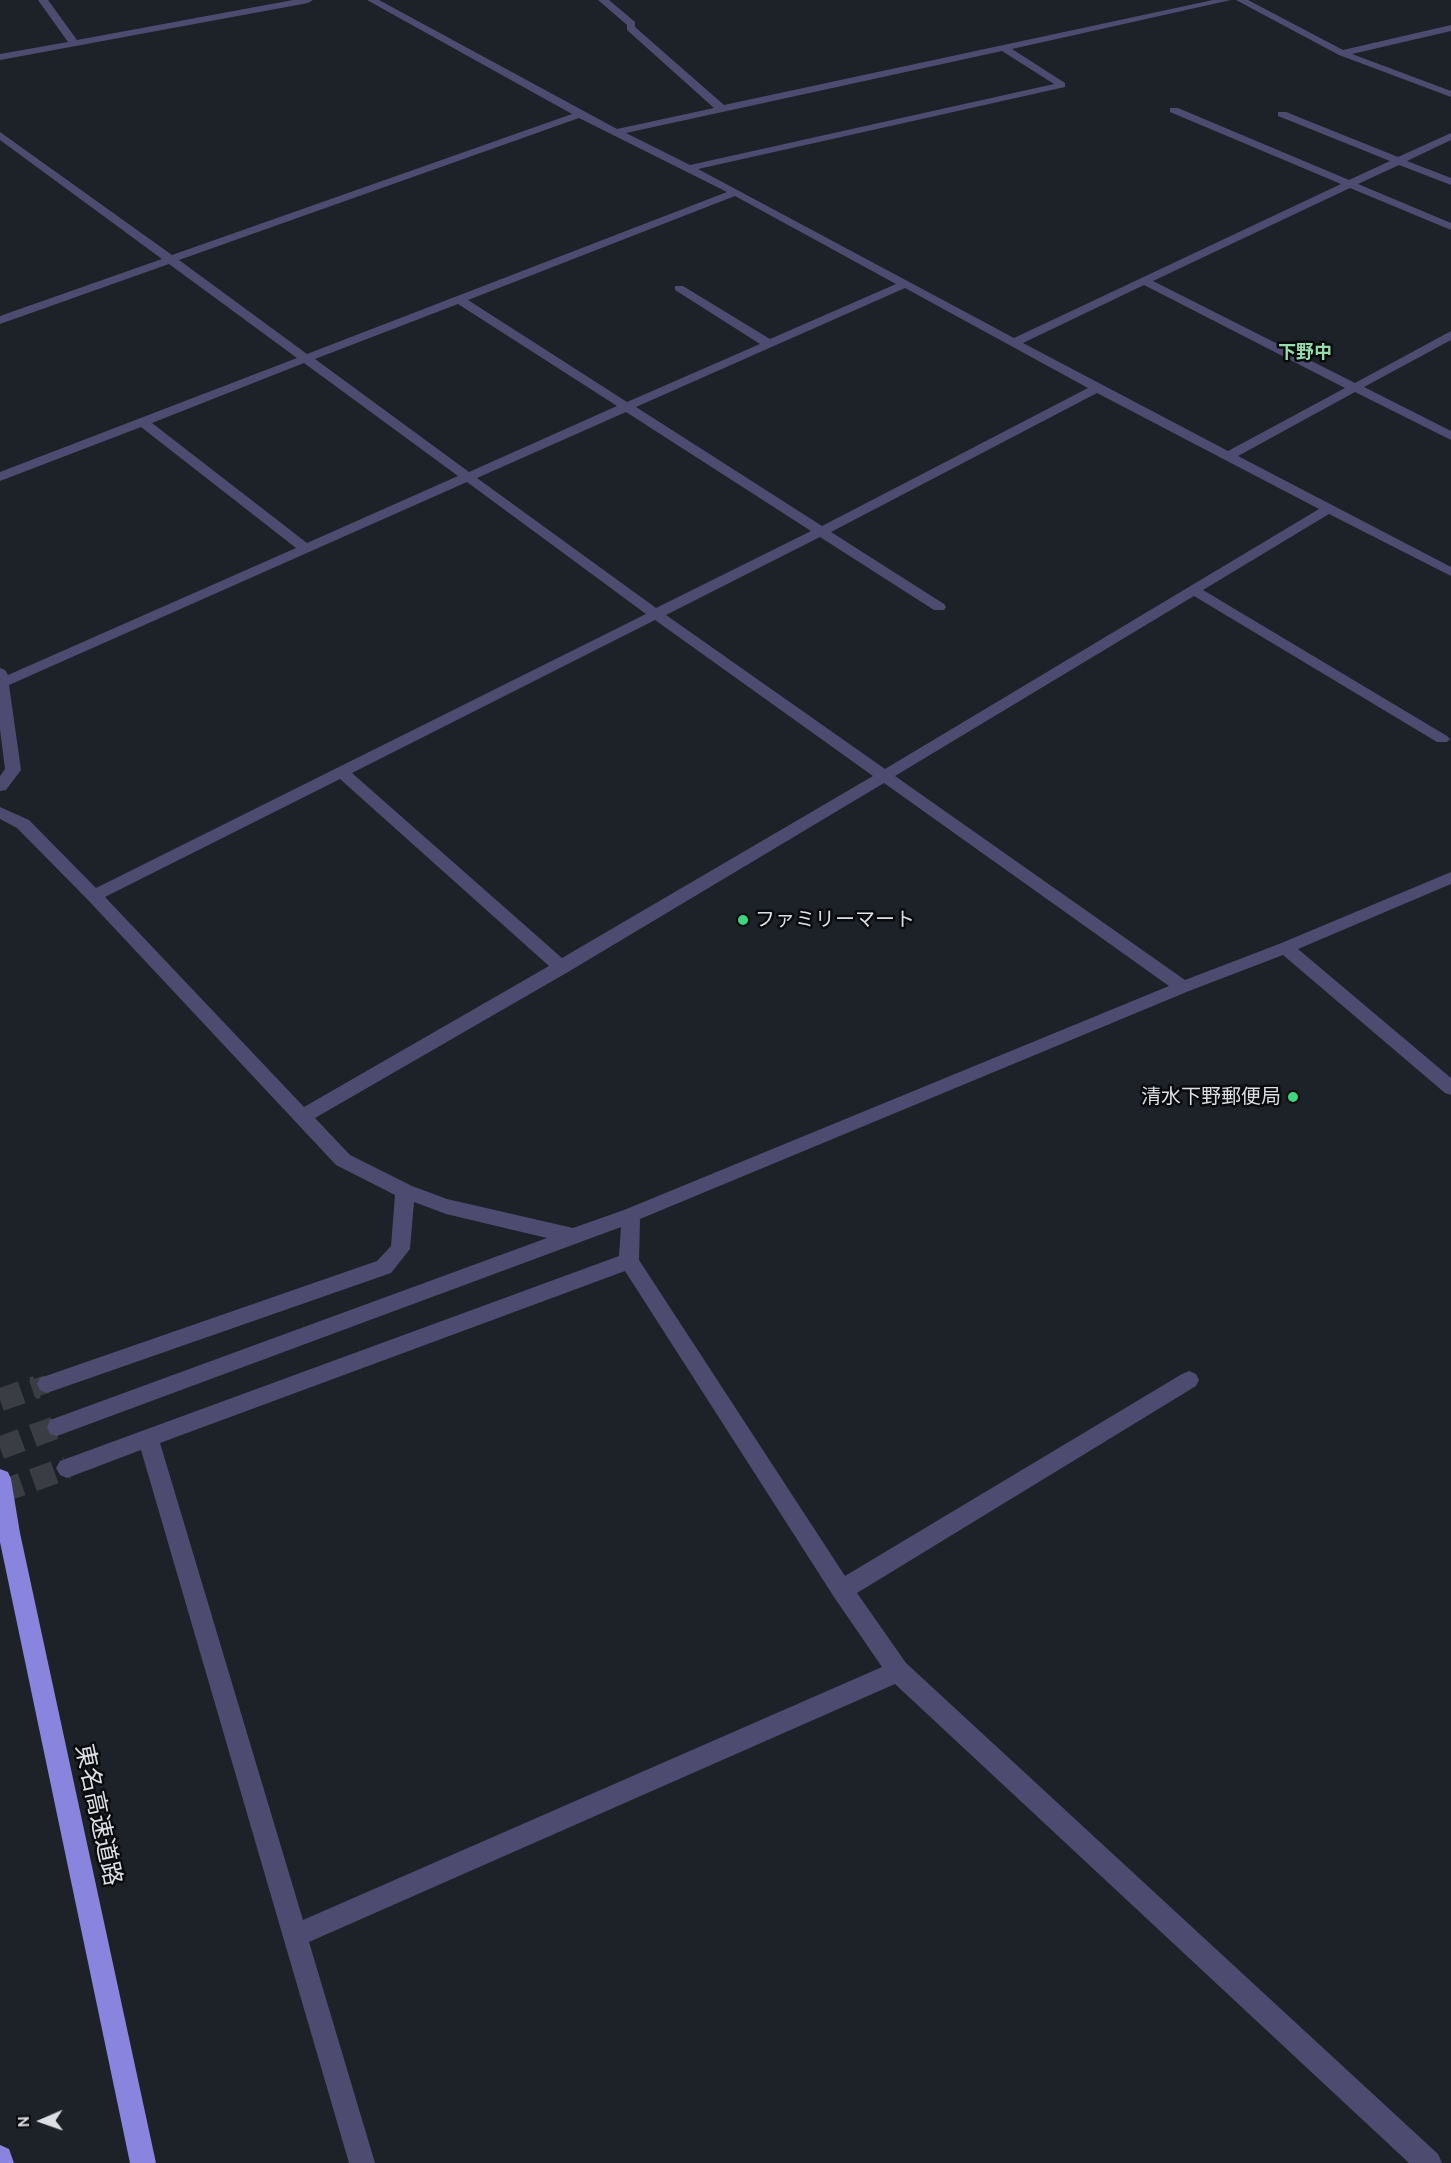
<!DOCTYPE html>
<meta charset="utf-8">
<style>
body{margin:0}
#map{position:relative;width:1451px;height:2163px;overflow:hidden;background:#1d2128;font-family:Cabin,sans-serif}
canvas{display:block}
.north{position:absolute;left:12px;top:2091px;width:60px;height:60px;-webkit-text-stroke:4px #090b0e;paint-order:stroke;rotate:268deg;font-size:16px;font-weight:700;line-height:24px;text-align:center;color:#dddfe4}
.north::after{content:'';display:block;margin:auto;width:21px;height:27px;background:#dddfe4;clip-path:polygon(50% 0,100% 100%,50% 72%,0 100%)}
</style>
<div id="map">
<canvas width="1451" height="2163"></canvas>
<div class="north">N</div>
</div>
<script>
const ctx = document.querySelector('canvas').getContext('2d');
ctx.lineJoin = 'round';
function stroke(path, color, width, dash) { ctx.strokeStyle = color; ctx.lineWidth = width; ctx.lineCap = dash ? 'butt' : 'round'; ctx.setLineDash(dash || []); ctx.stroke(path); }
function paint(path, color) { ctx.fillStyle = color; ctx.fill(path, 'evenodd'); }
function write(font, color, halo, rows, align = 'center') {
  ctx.font = font + ' Cabin,"Noto Sans JP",sans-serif'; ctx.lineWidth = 5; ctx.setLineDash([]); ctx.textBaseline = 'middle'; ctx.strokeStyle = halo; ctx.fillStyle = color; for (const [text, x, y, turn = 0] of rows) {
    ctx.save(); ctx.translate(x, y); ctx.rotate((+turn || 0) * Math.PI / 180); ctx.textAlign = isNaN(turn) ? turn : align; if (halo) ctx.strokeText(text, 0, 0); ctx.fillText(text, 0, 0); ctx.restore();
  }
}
stroke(new Path2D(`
 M32,1389L47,1384`), '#3a3e44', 18, [18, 9]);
stroke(new Path2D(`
 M0,1400L37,1387
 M0,1448L57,1427
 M0,1492L67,1468`), '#3a3e44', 23, [23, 12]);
paint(new Path2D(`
 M38,0H48L77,40L293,0H313L308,3L0,60V54L68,42Z
 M367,0H379L617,129L714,108L627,30V25L598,0H609L635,22V27L724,105L1213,0H1231L1012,49L1065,83V87L698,169L1014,338L1341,184L1170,112V108H1178L1349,180L1390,161L1278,116V112H1286L1398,157L1451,133V140L1407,161L1451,178V185L1399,165L1358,184L1451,223V230L1350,188L1153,281L1355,383L1451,331V340L1364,387L1451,431V440L1355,392L1238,456L1451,567V576L1329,514L1203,590L1447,736L1450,739L1447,742H1437L1194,596L895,776L1185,980L1279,944L1451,872V884L1298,949L1451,1078V1095L1445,1093L1283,955L1189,991L640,1219L639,1260L845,1576L1182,1374L1189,1371L1196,1374L1199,1380L1196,1386L857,1593L906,1663L1438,2154L1442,2163H1409L895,1684L309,1942L375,2163H349L141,1450L67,1478L60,1475L56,1468L60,1461L619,1256L621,1227L57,1436L50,1434L47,1427L50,1420L547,1238L446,1214L414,1202L410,1249L391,1273L47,1393L40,1390L37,1384L40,1378L377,1261L391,1246L395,1195L336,1165L88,900L17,828L0,819V807L29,820L96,888L646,614L467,482L9,685L21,770L6,790L0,791V776L5,769L0,729V668L5,670L8,675L296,548L141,427L0,481V472L297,358L169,264L0,324V316L162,259L0,140V132L172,255L572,114ZM1002,51L1054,84L690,165L626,133ZM579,118L727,192L307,354L179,260ZM735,196L896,284L770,339L683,286H675V290L760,344L627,402L468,300ZM1144,285L1345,388L1228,451L1023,343ZM905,288L1088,388L822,526L636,407ZM458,304L617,406L469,472L315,359ZM304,363L458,476L307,543L152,423ZM1097,393L1319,509L885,769L666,615L820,537L934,610H944L946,607L944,604L831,532ZM626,412L811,531L656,608L477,478ZM655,620L873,776L562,958L352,773ZM340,779L549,966L304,1107L105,897ZM884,783L1169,986L624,1210L573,1228L447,1199L412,1186L350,1155L315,1118L568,972ZM625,1271L834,1597L882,1667L303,1920L160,1443Z
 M1236,0H1248L1343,50L1451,25V31L1352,54L1451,91V97L1339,55Z`), '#4d4c70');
paint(new Path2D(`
 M0,1469L8,1472L11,1479L20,1533L156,2163H130L0,1542Z
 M0,2145L9,2149L14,2163H0Z`), '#8985de');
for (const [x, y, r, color] of [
 [743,920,6,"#3bd77e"],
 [1293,1097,6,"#3bd77e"]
]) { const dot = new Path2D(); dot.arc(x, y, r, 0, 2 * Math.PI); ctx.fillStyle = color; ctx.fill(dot); stroke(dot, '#090b0e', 2); }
write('bold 18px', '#95dcaa', '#090b0e', [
 ["下野中",1305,353]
]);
write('20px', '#dddfe4', '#090b0e', [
 ["ファミリーマート",755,920],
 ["清水下野郵便局",1281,1097,"right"]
], 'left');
write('24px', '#dddfe4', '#090b0e', [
 ["東名高速道路",98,1815,78]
]);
</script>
